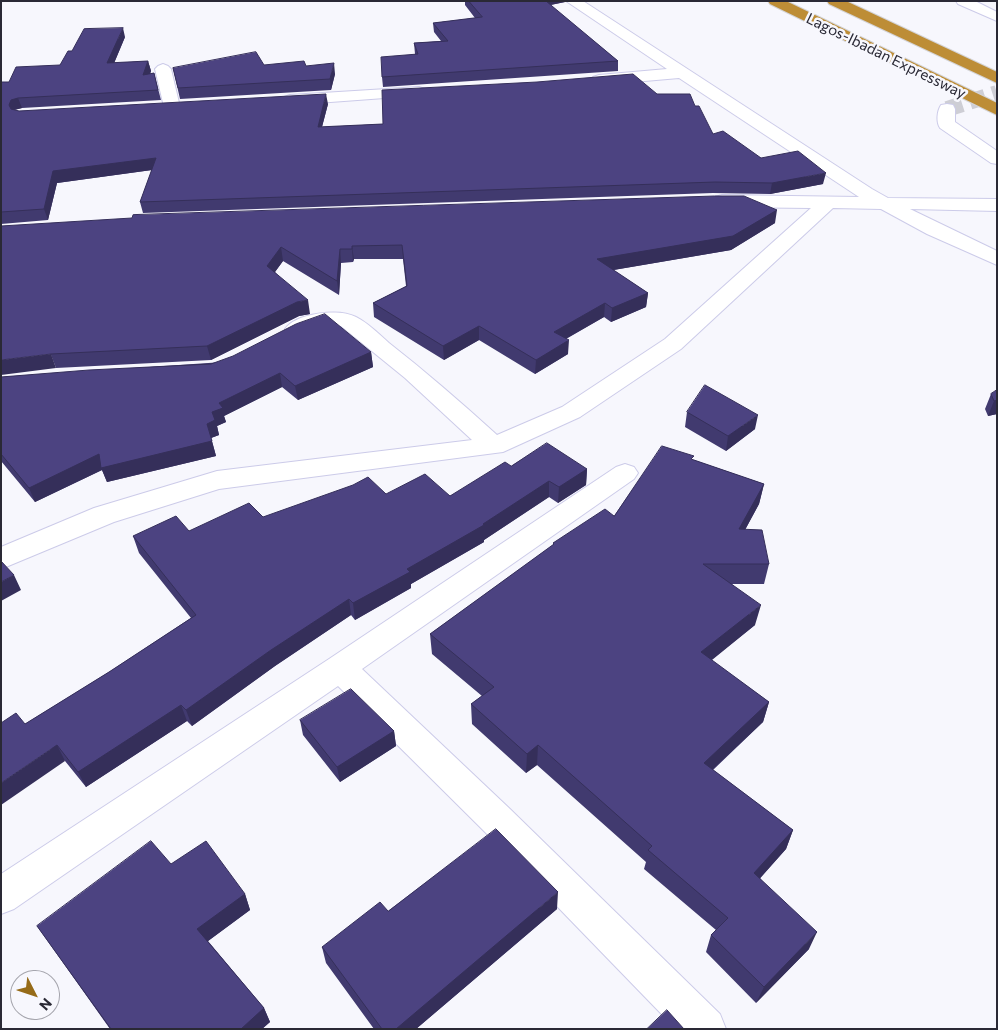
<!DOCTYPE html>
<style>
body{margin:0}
#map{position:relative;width:998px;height:1030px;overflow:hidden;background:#f7f7fd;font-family:Commissioner,sans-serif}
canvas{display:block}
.frame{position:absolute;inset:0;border:2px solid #2a2935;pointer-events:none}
.north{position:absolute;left:10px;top:970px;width:50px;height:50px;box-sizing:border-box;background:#f7f7fd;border:1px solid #a5a5ad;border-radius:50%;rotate:131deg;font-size:14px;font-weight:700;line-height:20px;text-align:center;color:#2a2935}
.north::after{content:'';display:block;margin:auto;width:18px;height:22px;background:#966b18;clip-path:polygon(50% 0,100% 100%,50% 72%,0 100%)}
</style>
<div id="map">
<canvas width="998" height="1030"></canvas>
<div class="frame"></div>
<div class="north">N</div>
</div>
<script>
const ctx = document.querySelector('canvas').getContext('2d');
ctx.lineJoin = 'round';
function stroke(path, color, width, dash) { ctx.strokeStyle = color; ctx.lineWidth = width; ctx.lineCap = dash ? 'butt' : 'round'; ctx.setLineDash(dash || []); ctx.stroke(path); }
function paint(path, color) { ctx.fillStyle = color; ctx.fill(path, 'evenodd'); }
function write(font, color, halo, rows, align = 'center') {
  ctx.font = font + ' Commissioner,sans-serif'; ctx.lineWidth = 5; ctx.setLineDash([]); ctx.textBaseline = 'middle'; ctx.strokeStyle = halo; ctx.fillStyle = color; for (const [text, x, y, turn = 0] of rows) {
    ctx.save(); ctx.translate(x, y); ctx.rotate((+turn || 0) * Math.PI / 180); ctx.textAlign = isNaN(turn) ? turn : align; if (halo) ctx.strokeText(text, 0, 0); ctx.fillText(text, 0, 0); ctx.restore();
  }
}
stroke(new Path2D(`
 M947,109L997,93`), '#ceced5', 16, [16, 8]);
const street = new Path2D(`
 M566,1H583L872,189L888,198L997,199V211L910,209L997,251V265L927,234L881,209L833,208L681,349L580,417L503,452L219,489L114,522L1,569V547L94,508L217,471L472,440L405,378L341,326C320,322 306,338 288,334L285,329C296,313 339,308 356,317C368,323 379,334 389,343C426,372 462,403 497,435L562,407L665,339L811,208L722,207L715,205L712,201L715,197L722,195L859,197L679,78L599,85L593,83L591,80L593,77L599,75L667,69Z
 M956,1H975L997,12V21L958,4Z
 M163,64L168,66L171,69L180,107L178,111H166L164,107L155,69L158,66Z
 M419,87L425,89L427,92L425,95L290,105L284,103L282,100L284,97L290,95Z
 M947,104L953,105L955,109V122L997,151V164L991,163L940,128C936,122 937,111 941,105Z
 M625,464L634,467L638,473L634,479L362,669L510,809L720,1014L726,1029H676L484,831L338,686L14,909L1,914V874L329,659L616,467Z`);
const highway = new Path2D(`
 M768,1H786L997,103V115L770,4Z
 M827,1H846L997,72V83L829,4Z`);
stroke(street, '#cccbe9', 2);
stroke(highway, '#d4d4d7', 2);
paint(street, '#fff');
paint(highway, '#bd8d36');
paint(new Path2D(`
 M465,1H565V2L550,5L618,61V71L383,87L382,77L415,54L414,43L441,41L434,32L433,23L475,18L465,5Z
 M125,37L114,63L148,61L151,71L150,74L154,73L161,100L22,108L14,110L19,111L328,104L322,127L383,124L657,94L695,106L713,134L761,158L823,184L770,194L713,193L143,213L140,202L152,170L57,183L48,220L1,224V83L9,82L60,65L72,51Z
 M264,65L306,66L335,74L331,90L180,99L173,68Z
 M775,223L731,250L613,270L648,293L646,307L611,322L604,317L566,339L568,354L535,374L479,340L444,360L374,317L373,303L406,286L403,259H354L353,262L341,263L339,295L283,261L275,272L310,314L299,316L211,360L56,368L1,226Z
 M371,352L373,367L298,400L282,387L224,416L226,422L217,426L219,435L211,438L216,456L107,482L102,470L35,502L1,461V377Z
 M997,390V414L988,416L985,409L991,394Z
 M687,412L755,429L726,451L685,427Z
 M694,460L764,484L759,504L745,530L769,564L764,584H732L755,625L711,660L769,702L763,722L713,770L793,830L786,849L760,878L809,949L756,1003L706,952L711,935L716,930L644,869L646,862L537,765L526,773L472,724L471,704L482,696L432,654L430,634L553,545V543L614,516Z
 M511,466L587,469L586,485L558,503L549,497L484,540V542L411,584V588L355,620L351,615L275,666L192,726L187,721L86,787L65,761L25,724L109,672L191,618L139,553L133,536L189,531L386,494L450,496Z
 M300,720L394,731L396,746L340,782L303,735Z
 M171,864L245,894L250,910L208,941L264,1008L270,1022L262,1029H110L37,926Z
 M557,909L416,1029H374L326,963L322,947L388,911Z`), '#413a6f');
paint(new Path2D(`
 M541,1H565V2L541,7Z
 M123,28L125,37L110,73L107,63Z
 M148,61L151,71L146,85L143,75Z
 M334,63L335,74L331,90L330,79Z
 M326,94L328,104L319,138L318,127Z
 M18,98L22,108L14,110L12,116L9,105L11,100Z
 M156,158L159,169L57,183L48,220L44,209L53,171Z
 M826,173L823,184L770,194L772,183Z
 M777,210L775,223L731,250L596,273L597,259Z
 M352,246L354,259L353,262L352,249Z
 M281,247L283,261L269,280L267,266Z
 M340,249L341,263L339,295L337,281Z
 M648,293L646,307L611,322L612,308Z
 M308,300L310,314L299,316L211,360L207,346L297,302Z
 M605,303L604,317L553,346L554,332Z
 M479,326V340L444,360L443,346Z
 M569,340L568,354L535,374L536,360Z
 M371,352L373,367L298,400L295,386Z
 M51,354L56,368L1,375V360Z
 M280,373L282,387L224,416L226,422L217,426L219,435L211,438L207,424L212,412L219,403Z
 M997,400V414L988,416L994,401Z
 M758,415L755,429L726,451L728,436Z
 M212,441L216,456L107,482L102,470L35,502L29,488L99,454Z
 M587,469L586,485L558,503L559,487Z
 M549,481V497L484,540V542L411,584V588L355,620L353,603L407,569L483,524Z
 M764,484L759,504L734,550L739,529Z
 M14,575L21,590L1,601V582Z
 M349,599L351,615L275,666L192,726L186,710L271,650Z
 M761,605L755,625L696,673L701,652Z
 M769,702L763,722L699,782L704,763Z
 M181,705L187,721L86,787L78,772Z
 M394,731L396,746L340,782L337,767Z
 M57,745L65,761L1,805V783Z
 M538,745L537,765L526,773L527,754Z
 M793,830L786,849L748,892L754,873Z
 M558,892L557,909L416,1029H396Z
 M245,894L250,910L204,944L197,929Z
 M817,932L809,949L756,1003L764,987Z
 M264,1008L270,1022L262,1029H241Z`), '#352f5a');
const building = new Path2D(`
 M469,1H546L618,61L382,77L381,57L418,54L414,43L448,41L433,23L482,17Z
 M123,28L107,63L148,61L143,75L154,73L158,90L18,98L11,100L9,105L11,109L19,111L326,94L318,127L383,124L382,90L537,82L633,74L657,94H690L695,106H699L713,134L723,131L761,158L798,151L826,173L772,183L715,182L140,202L156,158L53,171L44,209L1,212V82H9L16,67L60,65L68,51H72L84,29Z
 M256,52L264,65L304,61L306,66L334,63L330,79L178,88L173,68Z
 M715,196H744L777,210L733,236L597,259L648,293L612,308L605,303L554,332L569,340L536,360L479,326L443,346L373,303L407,286L402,245L352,246V249H340L337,281L281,247L267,266L308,300L297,302L207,346L51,354L1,360V226L132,218L133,215Z
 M325,314L371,352L295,386L280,373L219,403L223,408L212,412L215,420L207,424L212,441L101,468L99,454L29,488L1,454V377L89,370L211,364L233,356L296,324Z
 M705,385L758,415L728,436L687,412Z
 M997,390V400L994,401L991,394Z
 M547,443L587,469L559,487L549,481L483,524L484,525L407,569L410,572L353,603L349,599L271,650L186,710L181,705L78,772L57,745L1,783V723L16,713L25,724L109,672L196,615L133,536L176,516L189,531L249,503L263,517L353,485L368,477L386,494L425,474L450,496L505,462L511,466Z
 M662,446L694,456L691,459L764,484L739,529L762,530L769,564H703L761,605L701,652L769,702L704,763L793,830L754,873L817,932L764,987L711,935L728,918L648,850L652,846L538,745L527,754L471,704L494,687L430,634L554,544L553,543L605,509L614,516Z
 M1,561L14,575L1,582Z
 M351,689L394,731L337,767L300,720Z
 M496,829L558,892L396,1029H382L322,947L380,902L388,911Z
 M151,841L171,864L206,841L245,894L197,929L264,1008L241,1029H111L37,926Z
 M667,1010L684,1029H647Z`);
paint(building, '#4c4381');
stroke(building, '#352f5a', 1);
write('15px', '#2a2935', '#f7f7fd', [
 ["Lagos-Ibadan Expressway",886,56,26]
]);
</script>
